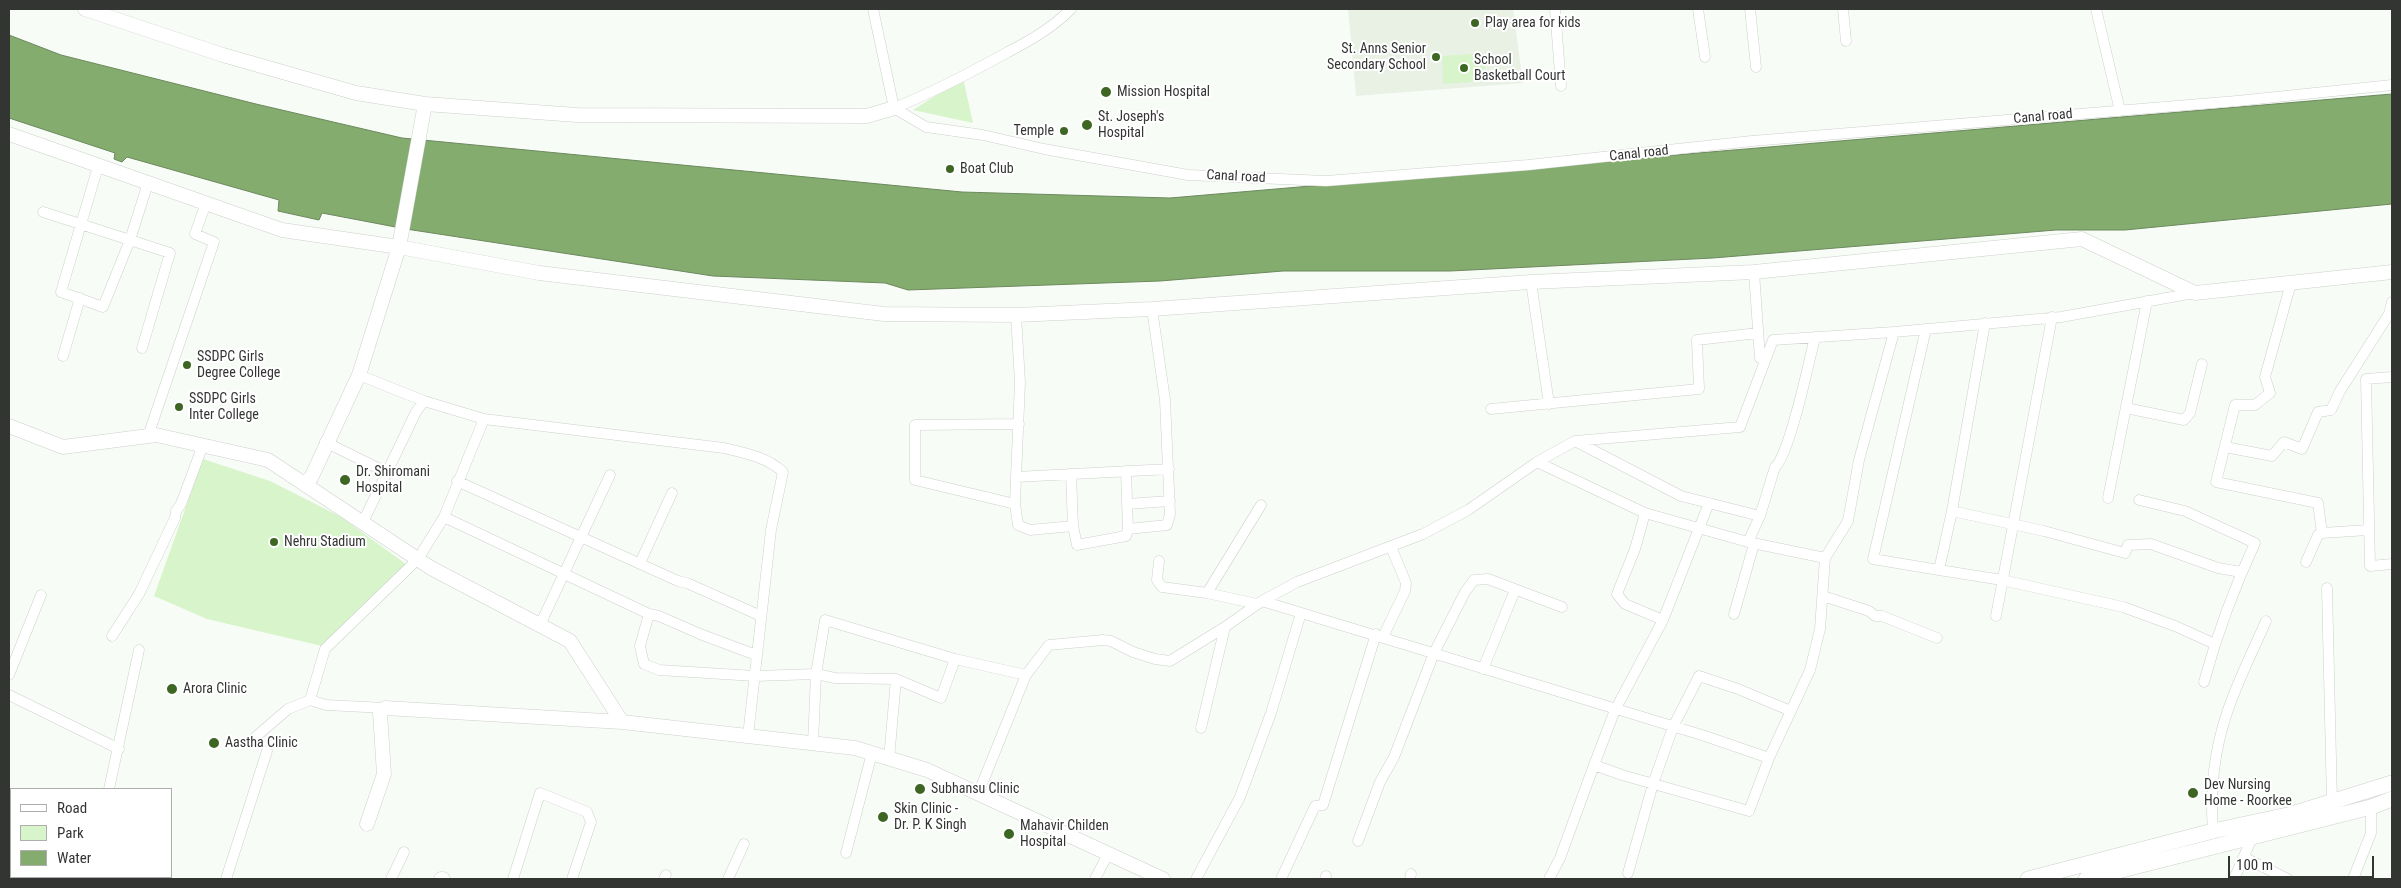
<!DOCTYPE html>
<style>
body{margin:0}
#map{position:relative;width:2401px;height:888px;overflow:hidden;background:#f8fcf7;font-family:"Roboto Condensed",sans-serif}
canvas{display:block}
.frame{position:absolute;inset:0;border:10px solid #333533;pointer-events:none}
.legend{position:absolute;left:10px;top:788px;width:162px;height:90px;box-sizing:border-box;background:#fff;border:1px solid #adaead;margin:0;padding:6px 9px;list-style:none;font-size:15px;color:#333533}
.legend li{display:flex;align-items:center;gap:10px;height:25px}
.legend b{width:25px;border:1px solid #adaead}
.scale{position:absolute;left:2228px;top:856px;width:146px;height:22px;box-sizing:border-box;border:2px solid #333533;border-top:0;padding-left:6px;font-size:15px;line-height:18px;white-space:nowrap;color:#333533;-webkit-text-stroke:4px #fff;paint-order:stroke}
</style>
<div id="map">
<canvas width="2401" height="888"></canvas>
<div class="frame"></div>
<ul class="legend">
<li><b style="height:6px;background:#fff"></b>Road</li>
<li><b style="height:14px;background:#d8f4cb"></b>Park</li>
<li><b style="height:14px;background:#84ac6f"></b>Water</li>
</ul>
<div class="scale">100 m</div>
</div>
<script>
const ctx = document.querySelector('canvas').getContext('2d');
ctx.lineJoin = 'round';
function paint(path, color) { ctx.fillStyle = color; ctx.fill(path, 'evenodd'); }
function stroke(path, color, width, dash) { ctx.strokeStyle = color; ctx.lineWidth = width; ctx.lineCap = dash ? 'butt' : 'round'; ctx.setLineDash(dash || []); ctx.stroke(path); }
function write(font, color, halo, rows, align = 'center') {
  ctx.font = font + ' "Roboto Condensed",sans-serif'; ctx.lineWidth = 4; ctx.setLineDash([]); ctx.textBaseline = 'middle'; ctx.strokeStyle = halo; ctx.fillStyle = color; for (const [text, x, y, turn = 0] of rows) {
    ctx.save(); ctx.translate(x, y); ctx.rotate((+turn || 0) * Math.PI / 180); ctx.textAlign = isNaN(turn) ? turn : align; if (halo) ctx.strokeText(text, 0, 0); ctx.fillText(text, 0, 0); ctx.restore();
  }
}
paint(new Path2D(`
 M1348,9H1513L1523,83L1356,96Z`), '#e9f1e5');
paint(new Path2D(`
 M1484,53L1486,81L1443,84L1442,56Z
 M963,78L973,123L913,110Z
 M203,459L270,481L341,517L410,567L322,646L207,619L154,596Z`), '#d8f4cb');
const water = new Path2D(`
 M9,35L61,55L256,104L402,138L962,192L1170,198L2392,94V204L2125,230H2056L1713,258L1450,271H1283L1160,281L908,290L885,283L713,276L406,229L322,213L319,220L278,211L279,200L127,157L122,162L114,159L115,153L9,118Z`);
paint(water, '#84ac6f');
stroke(water, '#6c885d', 1);
const street = new Path2D(`
 M873,9L894,108
 M1555,9L1561,86
 M1698,9L1705,57
 M1750,9L1756,67
 M1843,9L1846,41
 M2096,9L2120,111
 M894,108L926,127L983,135L1044,149L1188,175L1326,181L1528,165L1752,141L2237,101L2392,85
 M894,108C934,92 970,73 1008,52C1031,40 1052,28 1071,9
 M43,212L130,240L103,307L61,292L97,170
 M1754,272L1760,358
 M1531,282L1549,404
 M2291,283L2265,377L2270,393L2255,405H2235L2216,482L2318,503L2322,533
 M1016,315L1020,382L1016,477L1169,469
 M1926,329L1873,559L1939,570L1952,511L2044,531L2125,553L2128,545L2151,544L2218,568L2241,572
 M142,348L170,253L130,240L148,183
 M63,356L80,298
 M359,375L424,401L484,419L724,448C745,453 767,457 783,472L771,530L748,736
 M2392,377L2366,379L2370,566L2392,564
 M2126,408L2184,420L2190,413L2202,364
 M1491,409L1699,389L1697,340L1758,333
 M148,436L214,242L195,234L206,203
 M325,442L388,473
 M1577,442L1681,496L1760,516L1775,467C1790,454 1809,361 1815,337
 M2225,447L2272,456L2284,442L2302,449L2318,412L2331,410L2340,391L2389,314L2392,302
 M1537,462L1575,441L1740,427L1773,340L1894,332
 M1016,477L1015,504L915,480V425L1019,424
 M457,481L678,581L687,583L761,616
 M2108,498L2147,301
 M2139,500L2185,511L2255,543C2234,588 2217,634 2204,682
 M1015,504L1018,525L1030,530L1073,526L1071,474
 M1127,504L1170,501
 M1952,511L1985,323
 M1645,513L1635,549L1617,594L1625,604L1663,620
 M444,517L649,614L659,616L700,634L756,655
 M363,522L416,412L424,401
 M1073,526L1077,545L1126,536L1128,529L1126,471
 M1128,529L1167,525L1170,514L1165,400L1152,309
 M1159,561L1157,580L1162,587L1207,593
 M2306,562L2318,535L2322,533L2368,530
 M640,563L672,493
 M1939,570L2002,580L2123,607L2175,626L2215,644
 M2327,588L2332,802
 M1823,596L1869,611L1875,616H1882L1937,638
 M1262,601L1705,736L1769,758L1749,811L1622,775L1594,765L1560,858L1549,879
 M1257,604L1207,593L1261,505
 M649,614L640,646L644,664L659,670L755,676L816,674L835,678L896,679
 M1734,614L1754,544L1748,542L1760,516
 M1996,616L2052,317
 M540,625L610,475
 M112,636L139,594L175,518L176,511L181,504L203,445
 M1383,637L1405,591L1406,583L1391,547
 M1483,669L1515,590
 M9,675L41,595
 M9,695L119,749
 M310,700L325,649L418,559L444,517L484,419
 M1201,728L1225,627
 M252,740L288,709L310,700L326,705L385,708
 M813,743L816,674L825,620L955,659
 M1769,758L1810,670L1820,629L1825,558L1848,521L1859,460L1894,332L2061,317L2194,293
 M889,759L896,679L941,698L955,659L1026,675L1049,645L1103,640L1111,641L1133,652L1155,659L1170,661L1225,627L1262,601L1297,582L1423,534L1468,510L1537,462L1645,513L1748,542L1825,558
 M1594,765L1615,710L1663,620L1709,503
 M109,789L139,650
 M978,794L1026,675
 M2213,831C2210,792 2214,751 2227,713C2237,682 2253,651 2266,621
 M1358,841L1380,782L1394,757L1434,653L1465,592L1474,580L1488,579L1562,607
 M846,853L872,753
 M2245,858L2288,879
 M1628,873L1653,784L1673,727L1699,676L1738,689L1791,711
 M84,879L85,877
 M226,879L267,751
 M391,879L404,852
 M513,879L540,793L587,812L591,822L572,879
 M664,879L666,875
 M728,879L744,844
 M1095,879L1108,854
 M1196,879L1240,797L1271,713L1301,613
 M1281,879L1315,806L1323,805L1376,634
 M1325,879L1326,876
 M1410,879L1411,874
 M2234,879L2252,838
 M2353,879L2371,833V807`);
const secondary = new Path2D(`
 M85,9L223,55L356,93L425,104L577,115L867,116L894,108
 M9,134L282,230L399,247L539,273L884,314L1016,315L1152,309L1531,282L1754,272L2082,239L2195,293L2392,272
 M9,426L63,447L156,435L268,460L431,568L570,641L622,722L855,748L927,770L1163,879
 M304,483L311,478L359,375L399,247L425,104
 M367,824L384,774L380,713L385,708L622,722
 M441,879H443`);
const primary = new Path2D(`
 M2028,879L2213,831L2292,814L2392,783
 M2086,879L2371,807L2392,799`);
stroke(street, '#cdd0cc', 11);
stroke(secondary, '#cdd0cc', 15);
stroke(primary, '#cdd0cc', 16);
stroke(street, '#fff', 10);
stroke(secondary, '#fff', 14);
stroke(primary, '#fff', 15);
for (const [x, y, r, color] of [
 [1475,23,5,"#3d6623"],
 [1436,57,5,"#3d6623"],
 [1464,68,5,"#3d6623"],
 [1106,92,6,"#3d6623"],
 [1087,125,6,"#3d6623"],
 [1064,131,5,"#3d6623"],
 [950,169,5,"#3d6623"],
 [187,365,5,"#3d6623"],
 [179,407,5,"#3d6623"],
 [345,480,6,"#3d6623"],
 [274,542,5,"#3d6623"],
 [172,689,6,"#3d6623"],
 [214,743,6,"#3d6623"],
 [920,789,6,"#3d6623"],
 [2193,793,6,"#3d6623"],
 [883,817,6,"#3d6623"],
 [1009,834,6,"#3d6623"]
]) { const dot = new Path2D(); dot.arc(x, y, r, 0, 2 * Math.PI); ctx.fillStyle = color; ctx.fill(dot); stroke(dot, '#fff', 2); }
write('14px', '#333533', '#fff', [
 ["Play area for kids",1485,23],
 ["St. Anns Senior",1426,49,"right"],
 ["Secondary School",1426,65,"right"],
 ["School",1474,60],
 ["Basketball Court",1474,76],
 ["Mission Hospital",1117,92],
 ["St. Joseph's",1098,117],
 ["Hospital",1098,133],
 ["Temple",1054,131,"right"],
 ["Boat Club",960,169],
 ["SSDPC Girls",197,357],
 ["Degree College",197,373],
 ["SSDPC Girls",189,399],
 ["Inter College",189,415],
 ["Dr. Shiromani",356,472],
 ["Hospital",356,488],
 ["Nehru Stadium",284,542],
 ["Arora Clinic",183,689],
 ["Aastha Clinic",225,743],
 ["Dev Nursing",2204,785],
 ["Home - Roorkee",2204,801],
 ["Subhansu Clinic",931,789],
 ["Skin Clinic -",894,809],
 ["Dr. P. K Singh",894,825],
 ["Mahavir Childen",1020,826],
 ["Hospital",1020,842]
], 'left');
write('14px', '#333533', '#fff', [
 ["Canal road",2043,117,-5],
 ["Canal road",1639,154,-6],
 ["Canal road",1236,177,3]
]);
</script>
